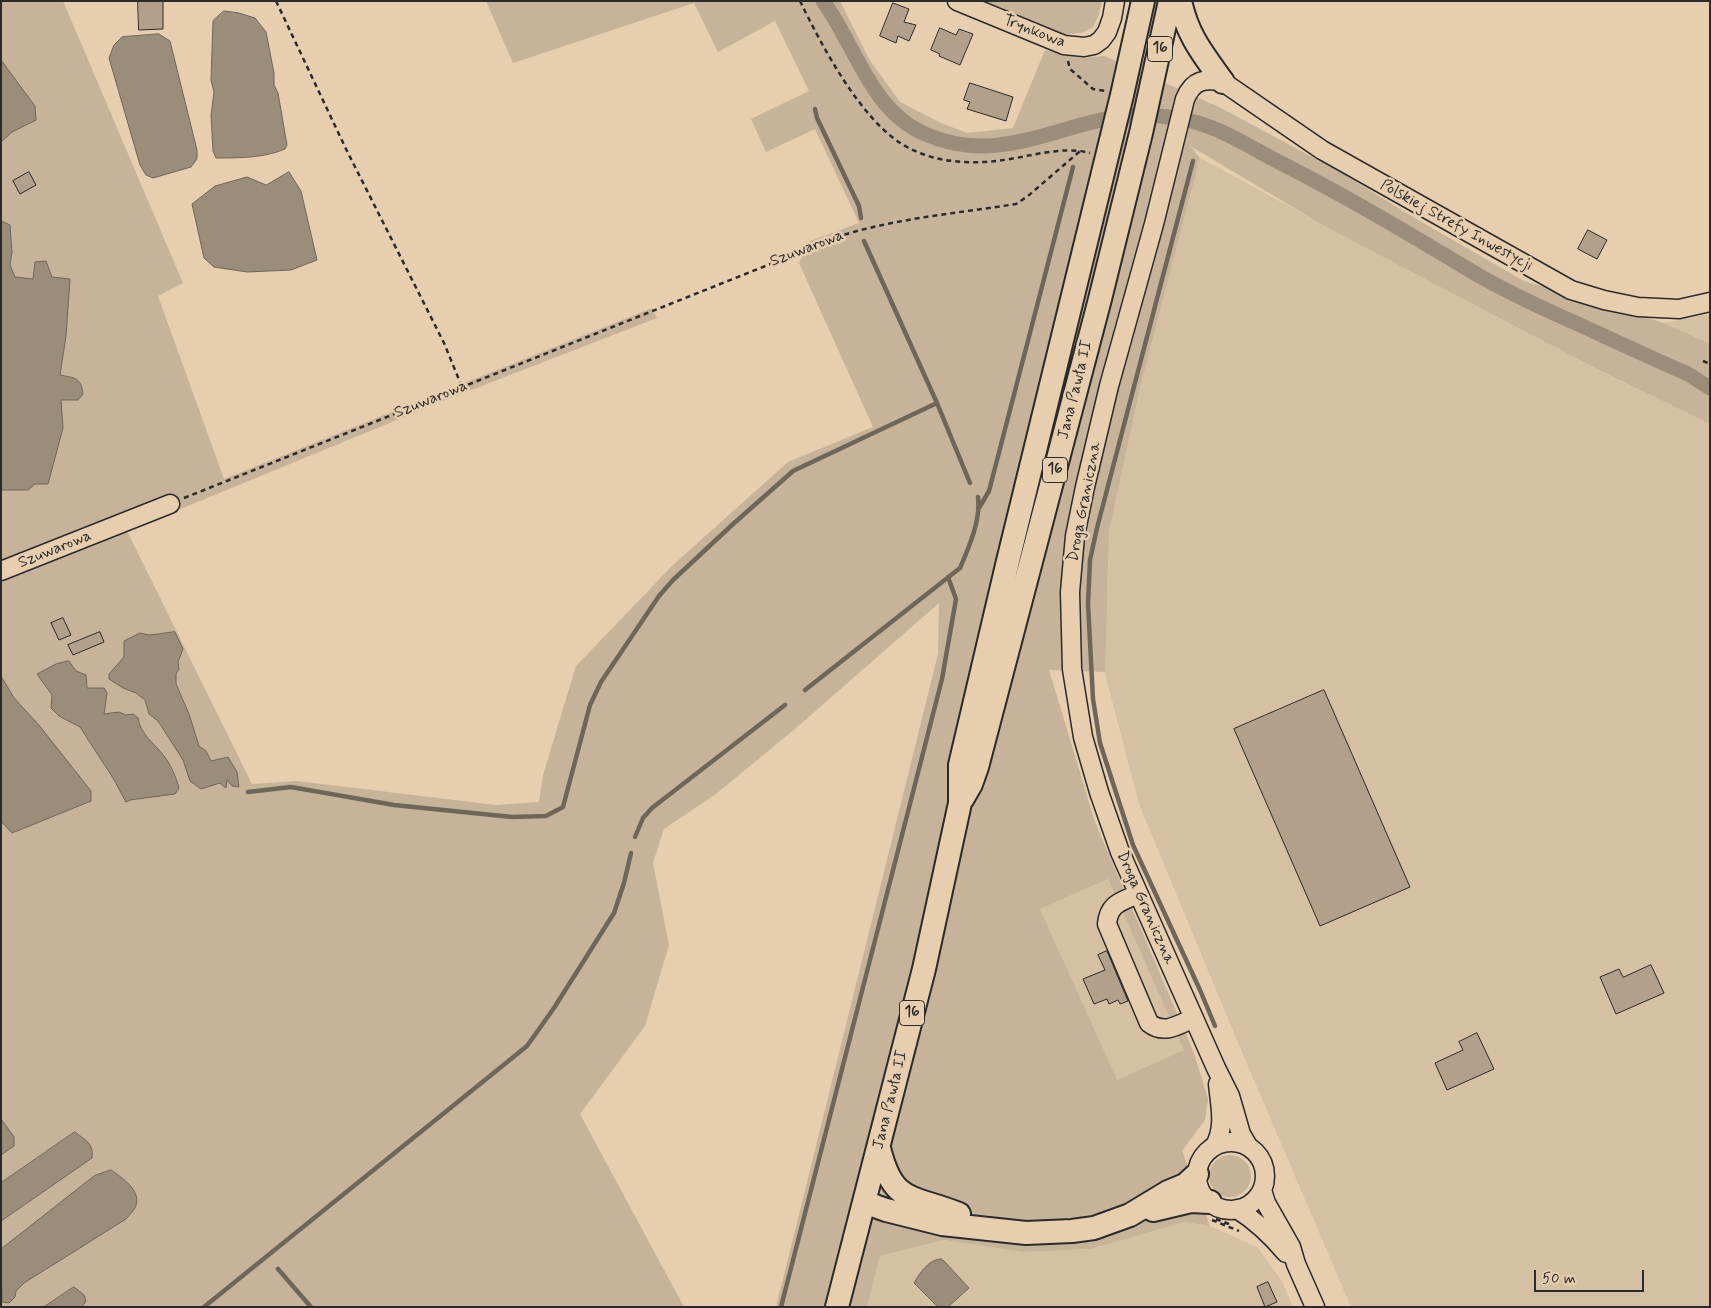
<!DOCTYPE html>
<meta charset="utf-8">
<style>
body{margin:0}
#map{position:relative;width:1711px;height:1308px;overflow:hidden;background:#e6ceaf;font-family:Mynerve,sans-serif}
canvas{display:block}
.frame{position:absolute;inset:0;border:2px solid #2b2b2b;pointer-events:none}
.scale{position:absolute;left:1534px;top:1270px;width:110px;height:22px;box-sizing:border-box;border:2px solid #2b2b2b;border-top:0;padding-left:6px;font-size:15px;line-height:18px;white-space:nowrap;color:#2b2b2b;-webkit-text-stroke:4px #e6ceaf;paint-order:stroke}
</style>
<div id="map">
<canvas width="1711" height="1308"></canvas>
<div class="frame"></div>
<div class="scale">50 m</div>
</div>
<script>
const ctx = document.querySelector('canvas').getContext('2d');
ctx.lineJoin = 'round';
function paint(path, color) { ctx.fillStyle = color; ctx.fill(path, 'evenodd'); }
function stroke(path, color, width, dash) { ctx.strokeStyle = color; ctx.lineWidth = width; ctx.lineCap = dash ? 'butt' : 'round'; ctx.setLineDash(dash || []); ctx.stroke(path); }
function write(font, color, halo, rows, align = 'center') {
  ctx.font = font + ' Mynerve,sans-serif'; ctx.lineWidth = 5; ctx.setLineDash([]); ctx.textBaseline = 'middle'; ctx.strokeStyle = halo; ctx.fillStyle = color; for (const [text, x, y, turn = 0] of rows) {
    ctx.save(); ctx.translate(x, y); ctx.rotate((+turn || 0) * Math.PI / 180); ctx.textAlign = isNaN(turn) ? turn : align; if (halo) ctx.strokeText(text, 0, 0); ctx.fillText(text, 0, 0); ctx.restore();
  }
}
paint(new Path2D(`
 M1200,158L1400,266L1593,367L1710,424V1307H1351L1241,1050L1139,804L1095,635L1108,580L1109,532L1141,384Z
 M1710,314V344L1664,323Z
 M1108,879L1185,1050L1116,1081L1040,909Z
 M1185,1222L1210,1226L1257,1247L1282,1281L1293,1307H867L880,1256L944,1240L1023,1252L1091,1249Z`), '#d6c0a4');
paint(new Path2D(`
 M1,1H63L183,283L158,296L224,479L652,308L657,318L443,401L127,531L252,784L297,781L496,805L539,802L543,775L576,666L673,565L788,462L873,427L799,263L810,241L859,223L815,129L766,152L751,119L809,91L775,21L718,52L694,3L513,63L486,1H840L869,59L900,102L941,123L967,133L1013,128L1045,50L1081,58L1105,56L1221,108L1340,172L1418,220L1524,281L1664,323L1710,344V424L1593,367L1400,266L1323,225L1190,146L1200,158L1141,384L1109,532L1105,672L1049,670L1095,822L1194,1053L1208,1099L1205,1120L1182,1151L1210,1226L1185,1222L1091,1249L1023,1252L944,1240L880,1256L867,1307H776L938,654L939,603L796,728L716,794L664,829L653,863L669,945L645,1026L580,1114L684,1307H1ZM1108,879L1184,1050L1117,1080L1040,909Z
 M977,1H1102L1099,14L1093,27L1081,33L1063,35Z
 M1209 1176a21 21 0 1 1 42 0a21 21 0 1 1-42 0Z`), '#c7b399');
const water = new Path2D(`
 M224,11L239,13L255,18L266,32L274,73V85L278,93L287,145L285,149C264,158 239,158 216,158L213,151L211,115L214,92L211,80L213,21Z
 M159,34L170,41L197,150V159L191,167L153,178L146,175L140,165L109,58L114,45L122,37Z
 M1,60L35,106L36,120L12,132L1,142Z
 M289,172L301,191L317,260L291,270L247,272L214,267L204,258L192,204L215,186L247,177L266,185Z
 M1,221L10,225L12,252L10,265L15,277L33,279L35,262L46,261L52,277L70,279L66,336L60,375C75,378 81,377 83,394L78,400H61L63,428L48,484H35L28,490H1Z
 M175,632L183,649L178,662L179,669L176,674V684L189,714L199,746L206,751L211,761L228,757L237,772L239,787L232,786L227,780L226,788L220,783L201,789L190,781L183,760L158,721L149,714L145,700L136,693L123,688L109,679V674L124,657V641L140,633L149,635Z
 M69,661L76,671L86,675L87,688H104L107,693L104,714L119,712L126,715L133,714L138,718C140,734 155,744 164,756C171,765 176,777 179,788L175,794L130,800L126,802L113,778L80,727L59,716L51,708L52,695L37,674L56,664Z
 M1,676L14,698L38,724L91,791V801L12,833L1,821Z
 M1,1119L14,1137V1146L1,1155Z
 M75,1132C86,1141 94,1143 92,1158L1,1221V1183Z
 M111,1170C121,1177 141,1190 136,1205C135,1210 130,1214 126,1219L24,1283L16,1291L15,1297L9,1303L2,1302L1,1249L94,1176Z
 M941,1259L945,1262L969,1288L948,1307H938L914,1283C919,1274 929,1259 941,1259Z
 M74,1287L84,1295L86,1301L82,1307H44Z`);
paint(water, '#9c8d7a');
stroke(water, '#6f665a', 1);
stroke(new Path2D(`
 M815,109L817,118L859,206L861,218
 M1193,161L1097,528L1090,560L1088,604L1093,699L1100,743L1133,845L1200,990L1215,1026
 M937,403L970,483
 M979,508L989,491L1073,167
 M805,690L960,568C969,547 981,520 978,497
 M248,792L291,787L394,805L512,817L546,816L563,807L590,705L601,682L659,596L673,580L732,525L793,471L937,403L864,241
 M635,837L643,818L652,808L785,705
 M278,1269L311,1307
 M204,1307L527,1046L554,1008L614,913L624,883L631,853
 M781,1307L942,679L956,599L948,577`), '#6f665a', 4.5);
stroke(new Path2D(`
 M823,1C856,46 870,110 925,134C988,162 1040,134 1101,120C1131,113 1162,114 1191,121C1220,128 1247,145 1273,159C1345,195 1414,237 1483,278C1514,295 1546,310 1578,324C1615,341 1651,358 1688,374L1710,388`), '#9c8d7a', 15);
const building = new Path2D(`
 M138,1H163V29L139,30Z
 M893,3L909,9L904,22L916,25L909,41L898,36L896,43L880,36Z
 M940,28L956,35L959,29L973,34L960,65L939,56L940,54L931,50Z
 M970,83L1013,97L1006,121L967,109L970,102L964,100Z
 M29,172L36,185L20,194L13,181Z
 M1588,230L1607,240L1597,259L1578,249Z
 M63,618L71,635L59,640L51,623Z
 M100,632L104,642L73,655L68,645Z
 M1324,690L1410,887L1320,926L1234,729Z
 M1107,951L1128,1001L1120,1004L1118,1000L1109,1004L1107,999L1094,1004L1083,979L1105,970L1098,955Z
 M1651,965L1664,993L1616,1014L1600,977L1619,969L1623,977Z
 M1477,1033L1494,1069L1447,1090L1435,1063L1463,1050L1459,1042Z
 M1268,1282L1277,1302L1265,1307L1257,1287Z`);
paint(building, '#b2a08b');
stroke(building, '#2b2b2b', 1);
const minor = new Path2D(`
 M957,1L1064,45L1084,47L1094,45L1101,40L1107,32L1112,18L1115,1
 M1,571L170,504
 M1138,894C1121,902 1109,903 1107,924L1149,1023C1164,1035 1178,1025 1194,1018
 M1197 1176a34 34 0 1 1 68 0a34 34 0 1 1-68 0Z
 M1248,1146L1241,1134L1230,1096L1216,1068L1120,852L1099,792L1083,737L1072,669L1070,592L1075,536L1085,487L1109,386L1154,224L1185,99C1193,80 1204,78 1223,82L1322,150L1571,290L1604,300L1638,307L1679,309L1710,302
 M1214,1147C1226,1128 1220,1105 1218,1084
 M1262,1190L1266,1203L1291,1247L1296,1264L1315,1307
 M1237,1209C1256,1221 1271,1235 1286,1253`);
const major = new Path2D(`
 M1180,1C1188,37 1203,54 1223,82
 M963,798L971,784L977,767L1100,299L1141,133L1170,1
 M879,1148C893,1205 912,1195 959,1214
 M864,1202L886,1210L942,1224L1026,1233L1072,1231L1094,1228L1130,1215L1168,1192L1185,1185L1197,1174
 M1153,1210L1191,1201L1210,1202
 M837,1307L924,969L960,803V765L1008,561L1122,95L1143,1`);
stroke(minor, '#2b2b2b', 21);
stroke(major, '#2b2b2b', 26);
stroke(new Path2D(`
 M276,1L346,149L444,343L462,387
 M800,1C822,46 862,123 907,147C934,162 966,164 996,161C1026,158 1060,145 1090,153
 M1068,61L1070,69L1093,89L1105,91
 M1703,361L1710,364
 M184,498L843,235C900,218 958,213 1016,204L1028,196L1079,152L1082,151
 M1216,1219L1229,1224
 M1212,1220L1239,1231`), '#2b2b2b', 2.5, [5, 4]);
stroke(minor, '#e6ceaf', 18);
stroke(major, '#e6ceaf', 22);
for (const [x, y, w] of [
 [1160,49,25],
 [1055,470,25],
 [912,1013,25]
]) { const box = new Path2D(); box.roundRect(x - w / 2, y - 12.5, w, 25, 4); ctx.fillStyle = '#e6ceaf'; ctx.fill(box); stroke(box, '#2b2b2b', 1); }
write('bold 15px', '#2b2b2b', null, [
 ["16",1160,49],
 ["16",1055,470],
 ["16",912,1013]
]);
write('16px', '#2b2b2b', '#e6ceaf', [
 ["Trynkowa",1034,32,21],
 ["Polskiej Strefy Inwestycji",1456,226,29],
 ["Szuwarowa",807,249,-21],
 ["Jana Pawła II",1076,390,-76],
 ["Szuwarowa",431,400,-22],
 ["Droga Graniczna",1085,502,-79],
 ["Szuwarowa",55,550,-22],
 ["Droga Graniczna",1145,908,66],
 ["Jana Pawła II",891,1100,-76]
]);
</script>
